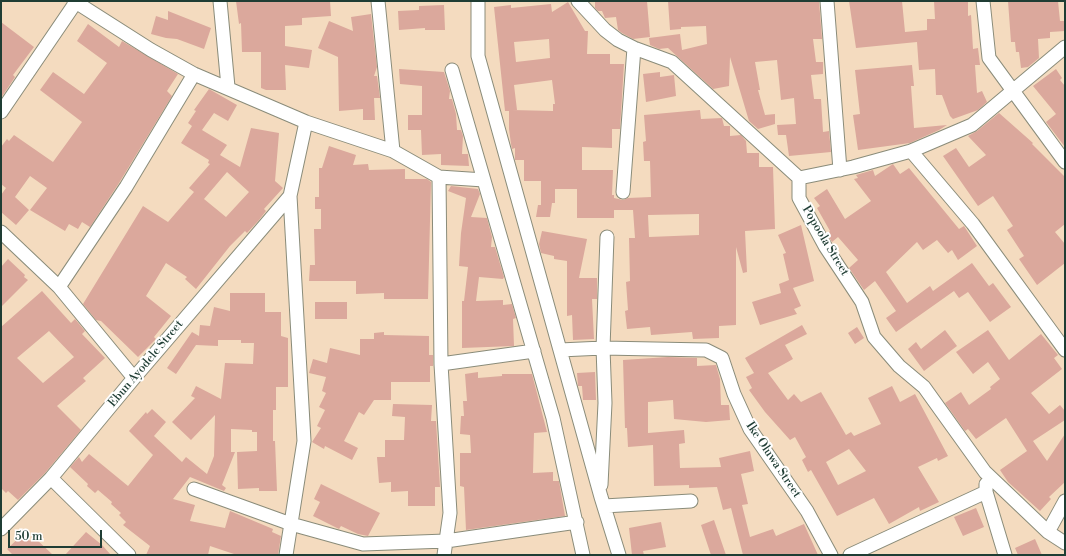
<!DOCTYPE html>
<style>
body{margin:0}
#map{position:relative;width:1066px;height:556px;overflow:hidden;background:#f4dbbf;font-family:"Libre Bodoni",serif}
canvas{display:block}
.frame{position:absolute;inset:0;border:2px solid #1f3d34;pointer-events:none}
.scale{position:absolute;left:8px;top:530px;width:94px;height:18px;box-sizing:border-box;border:2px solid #1f3d34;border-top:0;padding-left:5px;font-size:12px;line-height:14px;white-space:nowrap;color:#1f3d34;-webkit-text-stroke:3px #fff;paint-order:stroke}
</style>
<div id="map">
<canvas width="1066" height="556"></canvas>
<div class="frame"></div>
<div class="scale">50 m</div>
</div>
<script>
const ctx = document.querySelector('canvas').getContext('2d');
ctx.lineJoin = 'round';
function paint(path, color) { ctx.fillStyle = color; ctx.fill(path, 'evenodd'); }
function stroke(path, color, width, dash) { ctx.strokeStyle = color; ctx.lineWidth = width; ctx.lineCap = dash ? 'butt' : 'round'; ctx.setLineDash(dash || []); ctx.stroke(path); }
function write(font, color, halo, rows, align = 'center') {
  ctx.font = font + ' "Libre Bodoni",serif'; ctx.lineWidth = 4; ctx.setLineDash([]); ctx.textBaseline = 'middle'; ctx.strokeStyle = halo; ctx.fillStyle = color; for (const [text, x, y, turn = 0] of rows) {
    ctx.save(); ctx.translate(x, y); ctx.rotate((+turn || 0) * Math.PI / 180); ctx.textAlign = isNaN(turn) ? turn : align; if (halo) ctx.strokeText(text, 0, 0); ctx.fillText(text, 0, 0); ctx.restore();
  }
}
paint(new Path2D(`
 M236,1H330L331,16L302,18V25L285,26V46L312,50L309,68L285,65L286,90H266L261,88V52H242L241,23L239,24Z
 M595,1H647L650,37L633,39L622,33L618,30L616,17L605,18L602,11H598L595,8Z
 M668,1H819L822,39H813L816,62H823V74L811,75L814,99H821L823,132L829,131L831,152L789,156L786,135H778L777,125L796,124L794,98L781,100L777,60L755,62L760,90H758L765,115L775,114V124L758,129L749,121L730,57L729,86L713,89L668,48L659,49L650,45L649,38L680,34L682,50L707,44L706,26L681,27V29L670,30Z
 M849,1H902L905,32L927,30V19H935L934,1H968V16L971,15L973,49L978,48L980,65H975L977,93L982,91L987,102L978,110L953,119L950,116L942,95H936L935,69L919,70L917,42L856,48Z
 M1008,1H1058L1060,21H1065V31L1050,32V38L1038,39L1039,58L1028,67L1021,68L1019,52H1016L1015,42H1011Z
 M568,2L585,31H588L587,54H610V64H624L620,129H612V148L582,147V170H613L612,195H614V198L623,200L628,198L651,197L650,161H644L643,142L646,141L644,115L700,110L701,119L722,118L724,126H730V136L741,135L746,141L747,153H759V167H773L775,229L745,231L747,272L743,273L736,247V325L719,326V338L693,339L692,332L651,335L650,327L627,329L625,311L628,310L626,282L630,281L629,238H635L633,210H614V218H577V189H555V203H552L550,217H536L538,205H541V181H524V160H515V148L512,149L511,144L509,129V111H505L494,7L511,5V8L551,4L552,12ZM549,39L550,58L516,62L514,42ZM552,80L555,104H553V111L512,110H517L514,85ZM699,214V235L649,237L648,215Z
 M444,5L445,30H425V28L399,30L398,11L419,10V6Z
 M168,11L211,28L204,49L177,39L166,38L151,34L156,16L168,20Z
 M371,14L377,67L374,76H377L380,98H374L375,120H363V109L339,111L338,57L318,48L329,21L353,31L351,17Z
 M1,22L34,47L13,75L15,77L1,98Z
 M88,24L119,47L122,41L178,74L167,91L172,96L119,183L90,227L82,222L78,229L69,224L65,231L30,210L47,188L30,176L15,197L29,210L16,225L1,212V195L6,188L1,184V147L7,139L9,141L14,135L53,162L82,122L40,90L53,72L84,94L107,63L77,41Z
 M912,65L914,86H911L914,128L947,125L939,130L910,143L858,150L853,115L860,114L855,70Z
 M399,69L444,72L450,91L449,99H452L456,114L457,130H461L463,136L462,154H468L469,166L441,165V154L422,155L421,130H408V115H422V86L400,84Z
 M1056,69L1062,78L1060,80L1065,86V147L1046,122L1056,114L1033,86Z
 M660,72V77L674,75L676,96L646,102L643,74Z
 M209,89L237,105L228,121L214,113L202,130L227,145L220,155L240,167L251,128L279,133L275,181L283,188L264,209L266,211L259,220L247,233L245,231L230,246L196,289L185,279L187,277L166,263L146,296L171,316L154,337L156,339L138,357L101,321L96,320L83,304L143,206L168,222L194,192L189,188L210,164L208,163L209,160L181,143L192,126L188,123L196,111L194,110ZM227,172L249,192L226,217L204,199Z
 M999,113L1033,143L1032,144L1065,177V224L1055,232L1065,244V263L1037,285L1019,259L1024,256L1007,230L1013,226L993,196L978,206L943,156L956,148L969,167L986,155L968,136L977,131Z
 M329,146L356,155L353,165L368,164L369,170L405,169V179H427L431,182L428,299H384V293L356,294V281H309L310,265H315L314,229H321V209H315V197H319V168H322Z
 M893,164L900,174L909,168L959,229L964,226L977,246L958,260L952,250L948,253L937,240L923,250L917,242L886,272L907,303L930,286L933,291L972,263L989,286L993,283L1011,307L990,322L968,292L959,298L954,291L896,332L886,318L896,311L875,281L864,290L849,268L858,260L838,237L832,242L827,234L830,231L817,208L820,206L814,198L827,189L845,219L871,201L854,179L858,178L856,175L873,170L875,176Z
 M451,186L478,189L480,194L471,217L487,218L492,237L491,247H495L504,277L503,279L479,277L476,301L503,300V305L512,304L516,318L513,319L514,346L462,348V301H464L468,267L459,266L461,233L466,198L448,191Z
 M801,225L814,281L793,288L801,306L794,309L797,314L760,325L752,302L781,293L779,284L789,280L783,254L786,253L778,235Z
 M542,231L587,239L579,278H597V299H592L594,339L573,340L572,315L567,316V261L554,259V256L541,253L539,244Z
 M8,259L25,275L24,277L28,280L1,307V267Z
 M42,291L71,323L75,319L85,331L82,334L105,358L83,378L86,381L57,406L81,430L45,473L18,500L8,491L6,493L1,488V327ZM49,331L74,357L43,383L17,358Z
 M230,293H265V312H281V336L288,338V387H276V410H273V441H275L277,491H259V488L238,489L237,452L257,451V432H252V430L231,429V452H235L222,485L226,488L224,491L190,477L173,499L195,505L190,521L225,528L230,511L273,529L272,532L281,536L278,555H237L210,546L208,555H146L150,546L123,525L126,522L119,515L121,513L111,504L112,502L98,490L95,493L87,486L88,484L70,467L79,457L82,462L89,454L128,486L153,455L129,431L146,412L147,414L152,409L166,422L154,436L182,462L186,457L207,474L214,456L215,415L191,440L172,422L195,398L191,396L196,386L221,399L225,363L253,364L254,343H241V340H218V346L196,345L176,374L167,368L192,332L199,336L200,325L210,326L214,307L230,311Z
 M315,302H347V319H315Z
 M802,325L807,334L785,345L793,359L768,373L788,400L794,394L801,402L821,392L846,435L851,432L854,436L881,424L868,398L892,386L900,402L915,394L948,456L938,461L937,458L918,467L939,502L920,511L919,507L889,524L874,498L837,516L811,470L808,472L802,460L806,457L795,437L790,440L765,412L749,390L752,388L746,377L754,373L745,358ZM849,449L866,471L838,485L826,462Z
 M857,327L864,338L855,344L848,333Z
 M945,330L957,346L924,371L908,349L916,342L921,349Z
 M988,330L1009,360L1041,334L1058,355L1054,358L1062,369L1031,393L1049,414L1060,405L1065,411V420L1033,441L1047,461L1065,434V482L1049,497L1051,499L1040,511L1008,482L1000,470L1027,451L1006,418L976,439L968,429L965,431L945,403L961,392L969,405L991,389L990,387L1000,379L988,362L973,374L956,352Z
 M384,332V335L429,336V355H433V366H430V382H391V400H374L364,415L359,412L344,441L358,448L352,460L325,446L324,449L312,442L321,428L317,426L325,410L319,407L326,393L322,391L326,377L309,373L313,359L327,363L330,348L360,355V339H374V333Z
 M668,357L697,358V366L716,365L720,379L721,405H729L730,420L706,422L674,419L673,400L648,402V433L684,430L685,443L679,444L680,468L721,467L719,458L750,451L754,471L741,474L748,504L742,505L750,537L773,529L776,536L804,524L818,555H743L731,508L723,510L717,487L689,488V485L654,486L653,445L628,447L627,428H625L623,360Z
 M478,372V378L502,376V374H532L547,432L534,433L533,473L553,472V481H559L565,516L466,530L464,487L460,486V453H471L470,435L460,434L461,416H464L463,401H467L465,374Z
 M595,372L596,400H583L582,386H578L577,373Z
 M393,404L432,405L431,421H436L440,487H435V506H408V491L391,492V482L379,483L377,457H385V440H404L405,417L392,416Z
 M321,484L380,513L368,536L358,534L341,526L339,529L313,516L320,502L314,499Z
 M976,508L984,527L963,536L954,517Z
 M714,520L726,555H711L701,525Z
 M661,522L666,547L643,551L644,555H632L629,528Z
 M86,532L102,545L111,555H65Z
 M23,534L30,541L34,537L53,555H13L7,549Z
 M1035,539L1042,555H1018L1015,548Z`), '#dba89c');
const street = new Path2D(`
 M74,1L151,50L194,74L306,122L393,151L439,177L441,364L450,513L444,555
 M220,1L228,87
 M378,1L393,151
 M478,1V56L601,497L619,555
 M578,1L605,30L618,40L634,48L672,62L799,178V198L825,246L862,302L874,337L899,366L924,387L985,472L1048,532L1065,543
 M827,1L840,170
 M983,1L989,58L1065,162
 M452,70L553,418L583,555
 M1,112L76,2
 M911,151L973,224L1065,350
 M439,177L484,180
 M799,178L853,167L911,151L972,125L1065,47
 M623,192L634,48
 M1,232L59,287L134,378
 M59,287L126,187L194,74
 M560,350L603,348L706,350L722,358L734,394L750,429L807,511L831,555
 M441,364L534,351
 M51,478L129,555
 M986,484V492L1005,555
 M601,485L605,403L603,348L607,237
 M194,489L291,524L363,544L446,541L577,522
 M604,506L691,501
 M1,529L51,478L134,378L290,196
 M1048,532L1065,501
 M286,555L304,441L290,196L306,122
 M850,555L986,492`);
stroke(street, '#8a8c7a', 15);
stroke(street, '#fff', 13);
write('12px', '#1f3d34', '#fff', [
 ["Popoola Street",825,241,59],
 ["Ebun Ayodele Street",146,364,-50],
 ["Ike Oluwa Street",773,460,56]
]);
</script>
